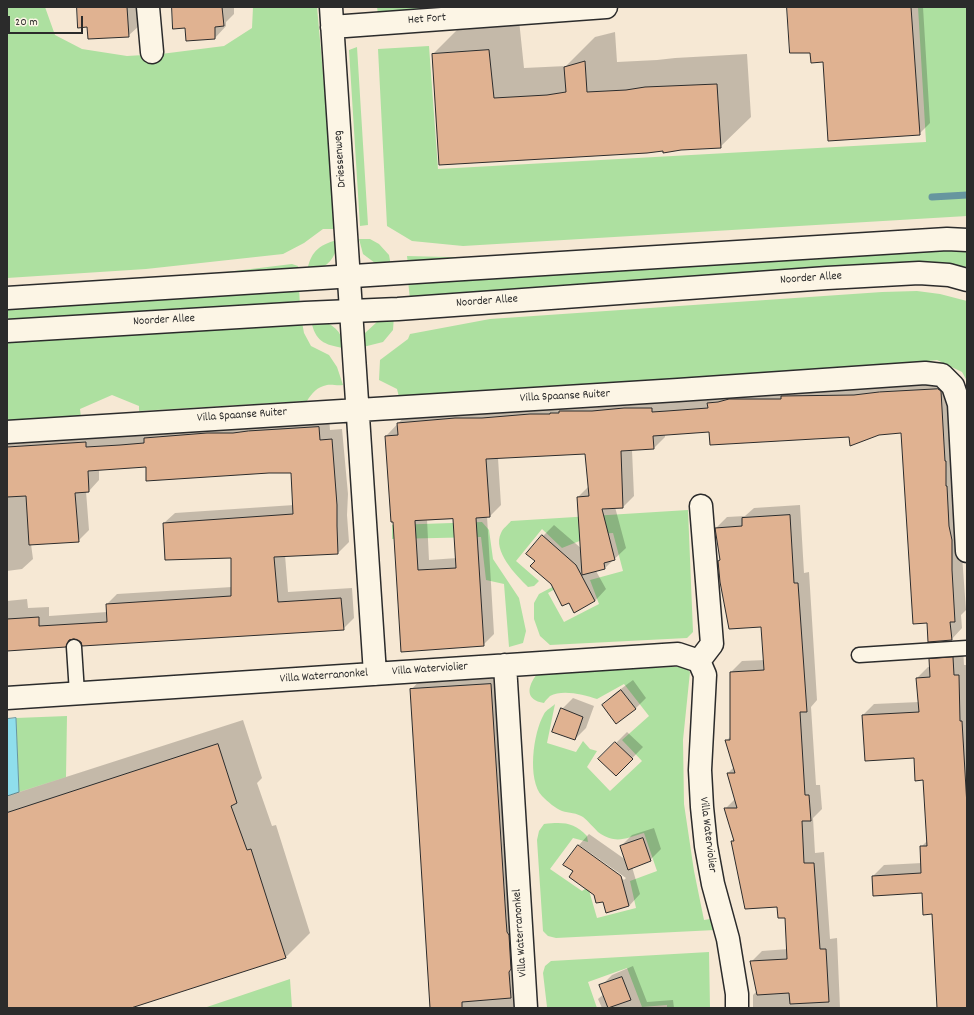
<!DOCTYPE html>
<style>
body{margin:0}
#map{position:relative;width:974px;height:1015px;overflow:hidden;background:#f6e8d4;font-family:Dekko,sans-serif}
canvas{display:block}
.frame{position:absolute;inset:0;border:8px solid #2b2b2b;pointer-events:none}
.scale{position:absolute;left:8px;top:16px;width:75px;height:18px;box-sizing:border-box;border:2px solid #2b2b2b;border-top:0;padding-left:5px;font-size:12px;line-height:14px;white-space:nowrap;color:#2b2b2b;-webkit-text-stroke:3px #fcf5e5;paint-order:stroke}
</style>
<div id="map">
<canvas width="974" height="1015"></canvas>
<div class="frame"></div>
<div class="scale">20 m</div>
</div>
<script>
const ctx = document.querySelector('canvas').getContext('2d');
ctx.lineJoin = 'round';
function paint(path, color) { ctx.fillStyle = color; ctx.fill(path, 'evenodd'); }
function stroke(path, color, width, dash) { ctx.strokeStyle = color; ctx.lineWidth = width; ctx.lineCap = dash ? 'butt' : 'round'; ctx.setLineDash(dash || []); ctx.stroke(path); }
function write(font, color, halo, rows, align = 'center') {
  ctx.font = font + ' Dekko,sans-serif'; ctx.lineWidth = 3; ctx.setLineDash([]); ctx.textBaseline = 'middle'; ctx.strokeStyle = halo; ctx.fillStyle = color; for (const [text, x, y, turn = 0] of rows) {
    ctx.save(); ctx.translate(x, y); ctx.rotate((+turn || 0) * Math.PI / 180); ctx.textAlign = isNaN(turn) ? turn : align; if (halo) ctx.strokeText(text, 0, 0); ctx.fillText(text, 0, 0); ctx.restore();
  }
}
paint(new Path2D(`
 M7,7H45L55,35L82,49L127,56L161,54L224,46L252,28L253,7H317L337,229H323L304,243L283,254L146,269L7,278Z
 M377,7H428V10L378,14Z
 M918,7H967V216L463,246L412,241L387,226L378,49L429,46L438,169L926,142Z
 M357,47L368,225L360,226L349,50Z
 M359,239H370L379,244L389,255L391,266L375,263L363,254Z
 M337,240C336,244 336,249 335,253C330,265 319,271 307,272C310,253 318,245 337,240Z
 M967,248V267L948,264L410,300L408,280Z
 M407,256L487,258L408,265Z
 M292,264L298,266L300,273L169,279Z
 M299,287L300,307L9,324L7,307Z
 M917,291L940,294L967,301V381L962,372L937,360L878,367L399,397L397,389L379,380L380,360L408,339L410,334L490,319L882,292Z
 M388,316H394L393,330L383,342L363,347L365,333L378,321Z
 M311,320C323,320 335,324 341,336C343,339 343,345 344,348C324,345 315,341 311,320Z
 M302,322L304,333L311,346L329,355L337,367L343,385C337,386 332,384 327,385C317,387 312,393 307,401L139,411V406L112,395L80,409L81,417L7,421V339Z
 M688,510L693,632L687,638L550,645L540,636L534,619V603L539,594L560,583L564,584L548,593L564,622L599,604L590,580L623,571L613,533L597,534L562,548L542,529L516,561L539,581L534,586L528,587C516,575 492,551 501,533C503,528 508,525 511,521Z
 M482,522L489,530L493,559L519,598L526,631L523,643L509,647L504,584L486,580L481,537L392,539V525Z
 M671,667H684L690,672L683,740L684,804L694,871L704,920L710,919L715,930L556,938L548,936L543,931L537,840L539,831L544,824C563,822 574,822 587,836L588,842L573,838L550,869L582,891L588,887L597,918L636,908L630,881L657,871L644,833C626,838 616,845 598,832C593,827 588,821 583,817C577,813 569,813 562,811C555,808 548,802 542,796C527,780 533,733 544,714C546,710 552,707 555,704L547,743L576,752L583,741L590,749L597,751L587,767L610,791L642,761L622,740L649,716L624,684L597,699C584,695 563,689 550,696C548,698 545,701 544,703C525,700 527,687 537,674Z
 M67,716L66,777L19,792L16,718Z
 M709,952L710,1008H667V1005L642,1007L627,968L588,982L597,1008L547,1007L543,973L545,966L551,961Z
 M290,979L292,1008H204Z`), '#ade0a0');
const water = new Path2D(`
 M16,718L19,792L7,796V719Z`);
paint(water, '#8fdeec');
stroke(water, '#67969f', 1);
paint(new Path2D(`
 M78,7H138L140,25L128,36L88,26Z
 M173,7H234V14L226,22V26L215,38L186,27Z
 M788,7H923L930,123L919,134L811,52Z
 M519,20L524,68L566,66L595,37L615,32L617,62L657,60L675,58L747,54L751,117L720,147L440,164L433,54L463,24Z
 M949,378L966,610L961,615L962,628L951,640L928,622L902,432L850,435L710,431L665,434V437L654,448L632,450L634,496L623,507H615L626,548L605,568L596,571L606,589L595,601L574,611L569,601L552,584L536,561L543,536L554,525L582,549L578,497L589,486L586,453L498,458L501,505L490,516H487L494,634L483,645L402,651L394,521L386,436L409,412ZM454,518L457,558L429,560L427,519Z
 M329,417L330,430L342,429L348,494L347,515L349,542L338,553L285,555L288,592L352,588L354,618L343,629L82,641L74,637L65,646L7,650V601L27,599L28,608L49,607V616L107,612V604L117,594L232,587V557L164,523L175,513L294,505L292,472L147,466L99,469V480L89,491H86L89,530L78,541L31,544L33,559L22,569L7,571V439Z
 M800,505L804,573L809,572L817,700L811,707L816,785H820L822,809L813,818L815,853L824,852L830,939L837,938L840,1008H753V995L757,991L751,962L762,951L788,949L786,917L732,841L735,839L725,809L736,798L728,773L734,767L726,741L731,736V672L742,661L765,660L762,626L719,561L721,559L716,528L727,517L745,516L754,508Z
 M963,647L964,665H967V1008H939L933,913L923,892L873,876L884,865L922,863L921,847L928,840L924,779L915,757L863,715L874,704L919,702L917,678L928,667H930V659L941,648Z
 M500,675L521,1008H431L411,690L420,680Z
 M633,680L646,698L635,709L603,705L614,694Z
 M573,698L594,706L586,728L575,739L562,709Z
 M243,720L262,778L257,783L272,826L276,825L310,933L285,958L129,1008H7V796Z
 M627,732L643,747L616,775L600,759Z
 M654,828L661,849L650,860L632,867L640,894L629,906L607,912L603,900L595,894L574,871L565,864L579,845V847L624,880L626,878L579,845L589,834L626,860L621,846L632,835Z
 M633,966L647,1002L673,1000L674,1008H602L598,999L604,994L601,986L612,975Z`), '#0003');
stroke(new Path2D(`
 M932,197L967,195`), '#67969f', 7);
const building = new Path2D(`
 M77,7H127L129,37L88,39L87,27L78,28Z
 M172,7H222L224,26L215,27V39L186,41L185,28L173,29Z
 M787,7H911L920,135L828,141L823,62L811,63L810,53H790Z
 M489,50L494,98L547,95L566,92L564,67L585,61L587,92L626,90L645,87L717,84L721,148L681,150L663,153V151L647,153L439,165L432,54Z
 M938,389L941,391L945,461H946V486H947L949,526L952,540V570L955,622H950L952,640L928,642L927,623L913,624L901,433L879,435L850,446L849,437L710,445L709,432L653,436L654,449L621,451L623,508L602,509L615,560L604,563L605,569L582,575L577,497L589,496L585,454L486,459L490,517L476,518L484,646L401,652L393,522H391L385,436L398,435L397,423L455,418H482L530,414H550V413H559V411H592L624,408H652V412L667,411L708,408L707,403L718,402L729,399H781V396L854,395L879,392ZM453,519L456,568L418,570L415,521Z
 M319,427L320,440L332,439L337,505V526L338,554L274,557L278,602L341,598L344,630L82,646L81,642L74,639L69,640L66,647L7,651V619L39,617V626L107,622L106,604L231,596V558L165,560L163,523L293,514L291,473H269L146,481V467L88,471L89,492L75,493L79,542L29,545L26,496L7,497V447L86,442V447L120,445L144,443V438L207,433H233L248,431Z
 M790,515L794,583H798L807,712H800L805,795H809L811,821H802L804,863H814L820,949H826L829,1002L790,1004L789,993L757,995L750,961L787,959L785,918H778L777,907L745,909L731,841H734L724,808H737L727,773H735L725,740H730V672L764,670L761,627L729,629L720,582L718,561L720,560L715,528L742,526V518Z
 M542,535L576,565L595,601L574,613L569,603L562,606L551,584L530,566L535,561L526,554Z
 M953,657L954,675H959L960,721H962L967,806V1008H937L932,914L923,915L922,893L873,896L872,876L921,873L920,846H927L923,780L915,781L914,758L865,761L862,715L919,712L916,678L930,677L929,659Z
 M491,684L506,919L507,932L509,935L511,969L509,972L511,998L462,1002V1008H430L410,689Z
 M621,690L636,709L616,724L602,705Z
 M561,708L583,717L575,740L552,732Z
 M615,742L633,759L616,776L598,759Z
 M218,744L237,803L231,806L247,850L251,849L286,958L131,1008H7V813Z
 M643,838L651,861L628,870L620,846Z
 M578,845L621,876L629,906L606,913L603,902L596,903L594,895L569,877L573,871L563,865Z
 M622,977L631,1000L608,1008L599,985Z`);
paint(building, '#e0b291');
stroke(building, '#2b2b2b', 1);
const service = new Path2D(`
 M74,647L77,693
 M859,655L967,648`);
const minor = new Path2D(`
 M148,7L152,52
 M331,7L375,674
 M332,27L606,7
 M7,432L678,390L925,373L942,375L953,386L959,404L967,551
 M701,506L712,644L699,661L705,675L700,770L702,807L706,846L713,884L728,939L737,994V1008
 M505,665L526,1008
 M7,698L678,654L699,661`);
const tertiary = new Path2D(`
 M7,298C320,277 634,259 947,239L967,240
 M7,331L305,313L398,309L827,278L919,273L949,275L967,280`);
stroke(service, '#2b2b2b', 17);
stroke(minor, '#2b2b2b', 25);
stroke(tertiary, '#2b2b2b', 25);
stroke(service, '#fcf5e5', 14);
stroke(minor, '#fcf5e5', 22);
stroke(tertiary, '#fcf5e5', 22);
write('12px', '#2b2b2b', '#fcf5e5', [
 ["Het Fort",427,20,-4],
 ["Driessenweg",341,159,-94],
 ["Noorder Allee",811,279,-4],
 ["Noorder Allee",487,302,-4],
 ["Noorder Allee",164,321,-3],
 ["Villa Spaanse Ruiter",565,397,-3],
 ["Villa Spaanse Ruiter",242,416,-4],
 ["Villa Waterviolier",430,670,-4],
 ["Villa Waterranonkel",324,677,-4],
 ["Villa Waterviolier",707,835,83],
 ["Villa Waterranonkel",521,933,-94]
]);
</script>
